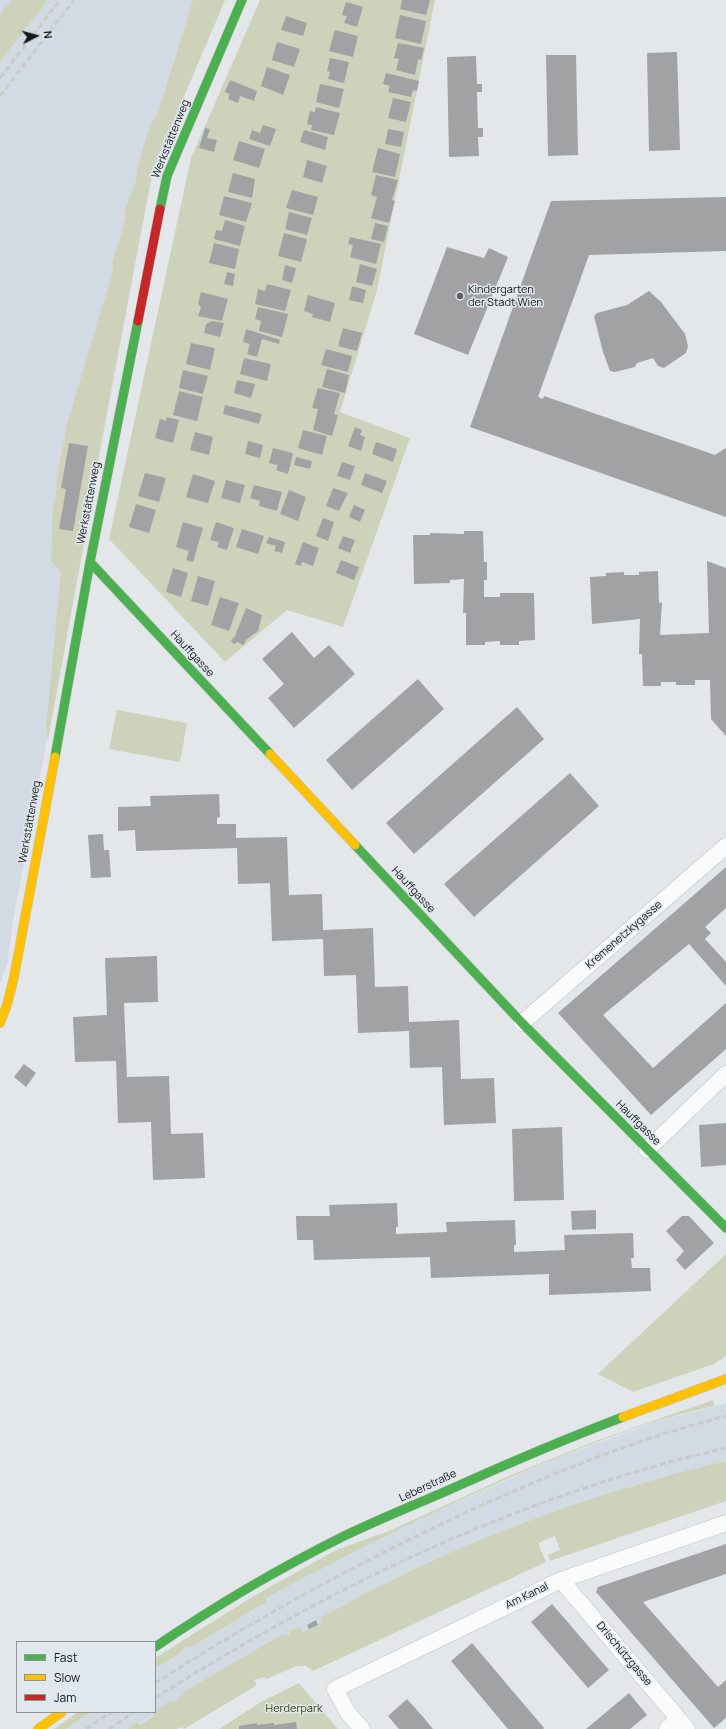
<!DOCTYPE html>
<meta charset="utf-8">
<style>
body{margin:0}
#map{position:relative;width:726px;height:1729px;overflow:hidden;background:#e3e7ea;font-family:Manrope,sans-serif}
canvas{display:block}
.legend{position:absolute;left:16px;top:1641px;width:140px;height:72px;box-sizing:border-box;background:#e0e7ed;border:1px solid #8f9499;margin:0;padding:5px 7px;list-style:none;font-size:12px;color:#16181a}
.legend li{display:flex;align-items:center;gap:8px;height:20px}
.legend b{width:20px;border:1px solid #8f9499}
.north{position:absolute;left:16px;top:16px;width:40px;height:40px;-webkit-text-stroke:3px #e0e7ed;paint-order:stroke;rotate:84deg;font-size:11px;font-weight:700;line-height:16px;text-align:center;color:#16181a}
.north::after{content:'';display:block;margin:auto;width:14px;height:18px;background:#16181a;clip-path:polygon(50% 0,100% 100%,50% 72%,0 100%)}
</style>
<div id="map">
<canvas width="726" height="1729"></canvas>
<ul class="legend">
<li><b style="height:5px;background:#4caf50"></b>Fast</li>
<li><b style="height:5px;background:#ffc107"></b>Slow</li>
<li><b style="height:5px;background:#c62828"></b>Jam</li>
</ul>
<div class="north">N</div>
</div>
<script>
const ctx = document.querySelector('canvas').getContext('2d');
ctx.lineJoin = 'round';
function paint(path, color) { ctx.fillStyle = color; ctx.fill(path, 'evenodd'); }
function stroke(path, color, width, dash) { ctx.strokeStyle = color; ctx.lineWidth = width; ctx.lineCap = dash ? 'butt' : 'round'; ctx.setLineDash(dash || []); ctx.stroke(path); }
function write(font, color, halo, rows, align = 'center') {
  ctx.font = font + ' Manrope,sans-serif'; ctx.lineWidth = 3; ctx.setLineDash([]); ctx.textBaseline = 'middle'; ctx.strokeStyle = halo; ctx.fillStyle = color; for (const [text, x, y, turn = 0] of rows) {
    ctx.save(); ctx.translate(x, y); ctx.rotate((+turn || 0) * Math.PI / 180); ctx.textAlign = isNaN(turn) ? turn : align; if (halo) ctx.strokeText(text, 0, 0); ctx.fillText(text, 0, 0); ctx.restore();
  }
}
paint(new Path2D(`
 M0,0H12L0,14Z
 M48,0H225L153,169L13,921L8,961L0,984V62Z
 M726,1403V1461L634,1485L517,1525L479,1541L396,1578L339,1607L320,1618L322,1623L305,1631L303,1632L294,1628L289,1631L290,1634L212,1675L183,1692L184,1694L174,1702L171,1700L155,1711V1666L158,1667L181,1653L180,1651L188,1646L190,1648L266,1602L265,1598L289,1586L340,1558L430,1514L557,1458L658,1421Z
 M91,1712H153L154,1715L139,1725L137,1723L127,1729H66Z`), '#d2dbe3');
paint(new Path2D(`
 M12,0H48L0,62V14Z
 M193,0H225L153,169L84,531L86,532L48,740L46,728L61,571L51,562L53,505L55,500L58,472L67,424L113,271L112,263L126,218L124,213C128,199 138,183 137,169L151,122L157,116Z
 M260,0H435L377,290L340,412L410,438L343,627L287,610L225,662L109,539L191,158Z
 M117,710L187,723L180,762L109,749Z
 M726,1254V1356L714,1364L633,1392L598,1374Z
 M713,1400L714,1406C648,1420 585,1446 523,1472C435,1510 350,1553 266,1598V1602L190,1648L188,1646L181,1651V1653L158,1667L155,1666V1658L252,1597L336,1550L389,1531L509,1476L593,1442Z
 M726,1461V1501L550,1561L548,1555L560,1550L555,1536L538,1543L546,1562L313,1671L306,1666H297L266,1679L265,1677L254,1680L257,1685L184,1729L182,1727L176,1729H127L137,1722L140,1725L154,1716L153,1712L155,1711L171,1700L174,1702L178,1699L179,1697L184,1694L183,1692L283,1634L285,1636L290,1634L289,1631L294,1628L295,1629L301,1627L303,1632L305,1631L322,1623L320,1618C446,1547 585,1494 726,1461Z
 M299,1683L338,1729H219L261,1702Z
 M78,1712H91L66,1729H54Z`), '#ced2ba');
paint(new Path2D(`
 M402,0H430L426,15L400,9Z
 M346,2L363,7L357,27L344,23L347,16L342,15Z
 M400,15L426,21L421,44L395,38Z
 M286,16L307,23L303,36L281,30Z
 M335,30L358,36L353,57L329,51Z
 M277,42L300,49L294,67L272,60Z
 M398,43L424,48L421,60L418,59L415,75L396,70L399,59L394,58Z
 M677,52L680,150L649,151L647,53Z
 M546,55H576L578,155L548,156Z
 M476,56L477,84H482V92H477L478,128H483V137H478L479,156L449,157L447,57Z
 M330,58L349,62L344,83L328,79L330,72L327,71Z
 M267,67L290,75L283,95L261,86Z
 M386,73L419,81L417,91L413,90L411,97L388,92L390,86L383,84Z
 M230,80L257,91L254,101L240,96L238,103L228,99L230,94L225,92Z
 M320,84L344,89L339,108L316,102Z
 M393,98L411,102L406,122L388,118Z
 M316,107L340,113L334,135L311,130L312,125L307,124L310,111L315,112Z
 M263,125L276,129L270,146L249,139L252,130L260,133Z
 M205,128L210,129L207,138L217,140L214,152L199,148Z
 M388,129L404,132L401,147L385,144Z
 M304,130L328,137L325,150L300,142Z
 M239,141L265,149L259,168L233,160Z
 M378,148L400,154L395,177L372,172Z
 M307,160L327,166L322,183L303,177Z
 M233,173L255,179L252,198L228,192Z
 M376,175L398,180L392,200L395,201L389,223L371,218L377,197L371,195Z
 M292,190L318,197L313,215L286,208Z
 M224,196L252,203L246,222L219,215Z
 M726,197V251L589,255L538,397L543,399L544,396L715,455L726,448V517L470,427L551,201Z
 M289,212L312,218L307,235L285,229Z
 M225,220L245,226L240,246L214,239L216,230L222,231Z
 M375,223L388,226L384,242L371,239Z
 M284,233L307,239L301,262L278,256Z
 M350,237L381,244L376,264L350,257L353,245L348,244Z
 M214,243L239,249L235,269L209,263Z
 M447,247L484,258L489,248L508,257L468,355L414,334Z
 M360,264L377,269L372,286L356,282Z
 M285,265L296,268L292,283L282,280Z
 M227,272L235,274L233,286L224,284Z
 M267,284L291,290L285,311L255,304L258,289L265,291Z
 M352,286L366,290L363,303L349,300Z
 M649,291L661,302L685,334L688,346L686,353L664,368L658,366L653,358L637,363L635,367L615,372L610,371L603,352L594,316L597,313L627,305Z
 M201,292L228,299L222,321L198,316L201,307L198,304Z
 M308,295L335,303L330,322L312,317L313,314L304,311Z
 M258,307L288,314L282,337L259,331L261,321L255,319Z
 M212,321L224,323L220,337L204,333L206,324Z
 M343,328L362,333L357,351L338,346Z
 M246,329L280,340L279,344L262,339L257,357L247,354L250,344L243,342Z
 M191,343L215,348L210,370L186,364Z
 M326,349L352,356L348,372L321,365Z
 M244,358L271,364L267,381L240,374Z
 M327,369L349,375L345,393L322,387Z
 M183,370L208,376L203,394L179,388Z
 M237,380L255,384L251,398L234,393Z
 M318,388L340,393L334,414L338,415L332,436L313,430L318,409L312,408Z
 M179,391L203,397L197,421L173,415Z
 M225,405L262,414L259,424L223,414Z
 M167,417L179,420L173,443L155,438L160,419L166,421Z
 M355,427L362,430L360,435L365,437L361,451L348,446Z
 M303,430L327,436L322,455L298,448Z
 M195,432L213,437L209,455L190,450Z
 M248,441L263,445L260,458L245,454Z
 M376,442L397,449L393,462L372,454Z
 M69,443L88,446L73,531L59,529L66,489L61,488Z
 M273,448L293,453L288,474L276,470L278,465L269,463Z
 M296,457L312,461L310,469L294,465Z
 M342,462L355,466L350,480L337,476Z
 M145,473L166,478L159,502L138,496Z
 M365,473L387,481L382,493L361,485Z
 M193,474L215,481L208,503L186,497Z
 M226,480L245,485L240,503L221,498Z
 M254,485L282,492L277,511L259,506L260,501L250,498Z
 M333,488L348,493L339,511L326,506Z
 M289,490L306,497L298,521L280,514Z
 M136,504L156,510L149,533L129,527Z
 M354,505L365,510L360,522L349,517Z
 M323,518L334,522L328,541L316,536Z
 M183,522L203,528L193,562L186,560L189,551L176,547Z
 M216,522L234,528L227,550L217,547L219,542L210,540Z
 M242,529L264,536L258,554L236,547Z
 M464,531H483L484,562H487V580H484V597H500V593H534L535,640L519,641V645H500V641L485,642V645H466V613H463L464,579L450,580V583L414,584L413,535H430V533L464,534Z
 M343,536L355,540L350,553L338,548Z
 M269,537L285,542L282,553L274,551L276,546L266,543Z
 M303,542L319,548L313,566L302,562L301,566L295,564Z
 M341,560L359,567L354,580L336,573Z
 M707,561L726,568V736L711,719L710,680H695V685H676V682H661V686H643L642,654H639L640,619L592,624L590,577L606,576V573L624,572V575H639V572L658,571L659,603L662,602L660,635L709,633Z
 M173,568L188,573L181,597L166,592Z
 M198,576L215,581L208,606L191,601Z
 M220,597L239,603L229,631L211,625Z
 M246,608L262,615L258,631L246,640L244,645L237,642L234,644L231,641L235,636Z
 M292,632L314,658L329,645L355,674L294,728L268,698L284,684L262,659Z
 M418,679L444,709L352,790L326,760Z
 M517,707L544,739L414,854L386,823Z
 M570,773L599,806L474,917L444,884Z
 M219,794L220,817L217,818V824H236V838L287,837L289,895L322,894L323,930L373,928L375,987L408,986L409,1022L459,1020L461,1079L494,1078L496,1123L444,1125L442,1067L410,1068L409,1031L358,1033L356,975L324,976L323,939L272,941L270,883L238,884L237,848L136,851L135,830L118,831V807L151,806L150,796Z
 M103,834L104,850H109L111,877L91,878L88,835Z
 M726,867V908L705,927L711,933L705,939L726,962V986L689,944L603,1015L653,1068L726,1003V1049L651,1115L558,1013Z
 M157,956L158,1002L124,1003L127,1077L169,1076L171,1134L203,1133L205,1178L153,1180L151,1122L118,1123L116,1061L75,1062L73,1017L107,1015L105,958Z
 M24,1064L36,1073L26,1087L14,1077Z
 M726,1123V1165L701,1167L699,1125Z
 M562,1127L564,1200L514,1201L512,1129Z
 M397,1203L398,1227H396V1234L447,1232L446,1222L515,1220L516,1245H514V1252L565,1250L564,1235L633,1233L634,1258H631L632,1268H650L651,1291L549,1295V1274L431,1278L430,1257L314,1260L313,1240H297L296,1216H330L329,1205Z
 M596,1210V1229L572,1230L571,1211Z
 M682,1216H689L714,1243L685,1270L676,1260L684,1251L666,1231Z
 M726,1544V1574L643,1602L718,1687L726,1680V1718L714,1728L596,1592L598,1587Z
 M552,1604L609,1670L588,1688L531,1622Z
 M316,1620L318,1625L309,1629L307,1625Z
 M472,1643L544,1728L543,1729H508L451,1661Z
 M629,1693L647,1715L630,1729H586Z
 M407,1699L424,1718L433,1729H399L388,1716Z
 M296,1722L297,1729H239V1726L257,1723V1725L274,1723V1725Z`), '#a2a2a4');
const street = new Path2D(`
 M522,1023L726,846
 M647,1150L726,1074
 M561,1580L687,1729
 M362,1729L348,1713L335,1689L561,1580L726,1523
 M667,1729L679,1719`);
const fast = new Path2D(`
 M160,209L167,176L242,0
 M90,562L270,754
 M55,757L90,562L138,321
 M355,845L522,1023L726,1228
 M155,1647C215,1606 278,1569 342,1537C375,1521 409,1507 442,1493C502,1466 562,1440 623,1417`);
const slow = new Path2D(`
 M270,754L355,845
 M0,1023L7,1005L14,977L55,757
 M623,1417L726,1379
 M38,1729L62,1712`);
const jam = new Path2D(`
 M138,321L160,209`);
stroke(street, '#bfc3c5', 17);
stroke(fast, '#bfc3c5', 10);
stroke(slow, '#bfc3c5', 10);
stroke(jam, '#bfc3c5', 10);
stroke(street, '#fbfbfc', 16);
stroke(fast, '#4caf50', 9);
stroke(slow, '#ffc107', 9);
stroke(jam, '#c62828', 9);
stroke(new Path2D(`
 M0,78L60,0
 M0,96L74,0
 M155,1683C262,1615 371,1555 487,1503C565,1468 644,1437 726,1416
 M155,1698C332,1586 521,1495 726,1448
 M86,1729L111,1712
 M109,1729L134,1712`), '#cacacb', 3, [6, 3]);
for (const [x, y, r, color] of [
 [460,296,4,"#5e6063"]
]) { const dot = new Path2D(); dot.arc(x, y, r, 0, 2 * Math.PI); ctx.fillStyle = color; ctx.fill(dot); stroke(dot, '#e0e7ed', 1.5); }
write('11px', '#16181a', '#e0e7ed', [
 ["Werkstättenweg",171,139,-68],
 ["Werkstättenweg",89,503,-79],
 ["Hauffgasse",192,654,47],
 ["Werkstättenweg",30,822,-80],
 ["Hauffgasse",413,890,47],
 ["Kremenetzkygasse",624,935,-41],
 ["Hauffgasse",638,1123,45],
 ["Leberstraße",428,1486,-25],
 ["Am Kanal",527,1596,-26],
 ["Drischützgasse",624,1654,50]
]);
write('11px', '#16181a', '#e0e7ed', [
 ["Kindergarten",468,290],
 ["der Stadt Wien",468,303]
], 'left');
write('11px', '#3b3d05', '#e0e7ed', [
 ["Herderpark",294,1709]
]);
</script>
